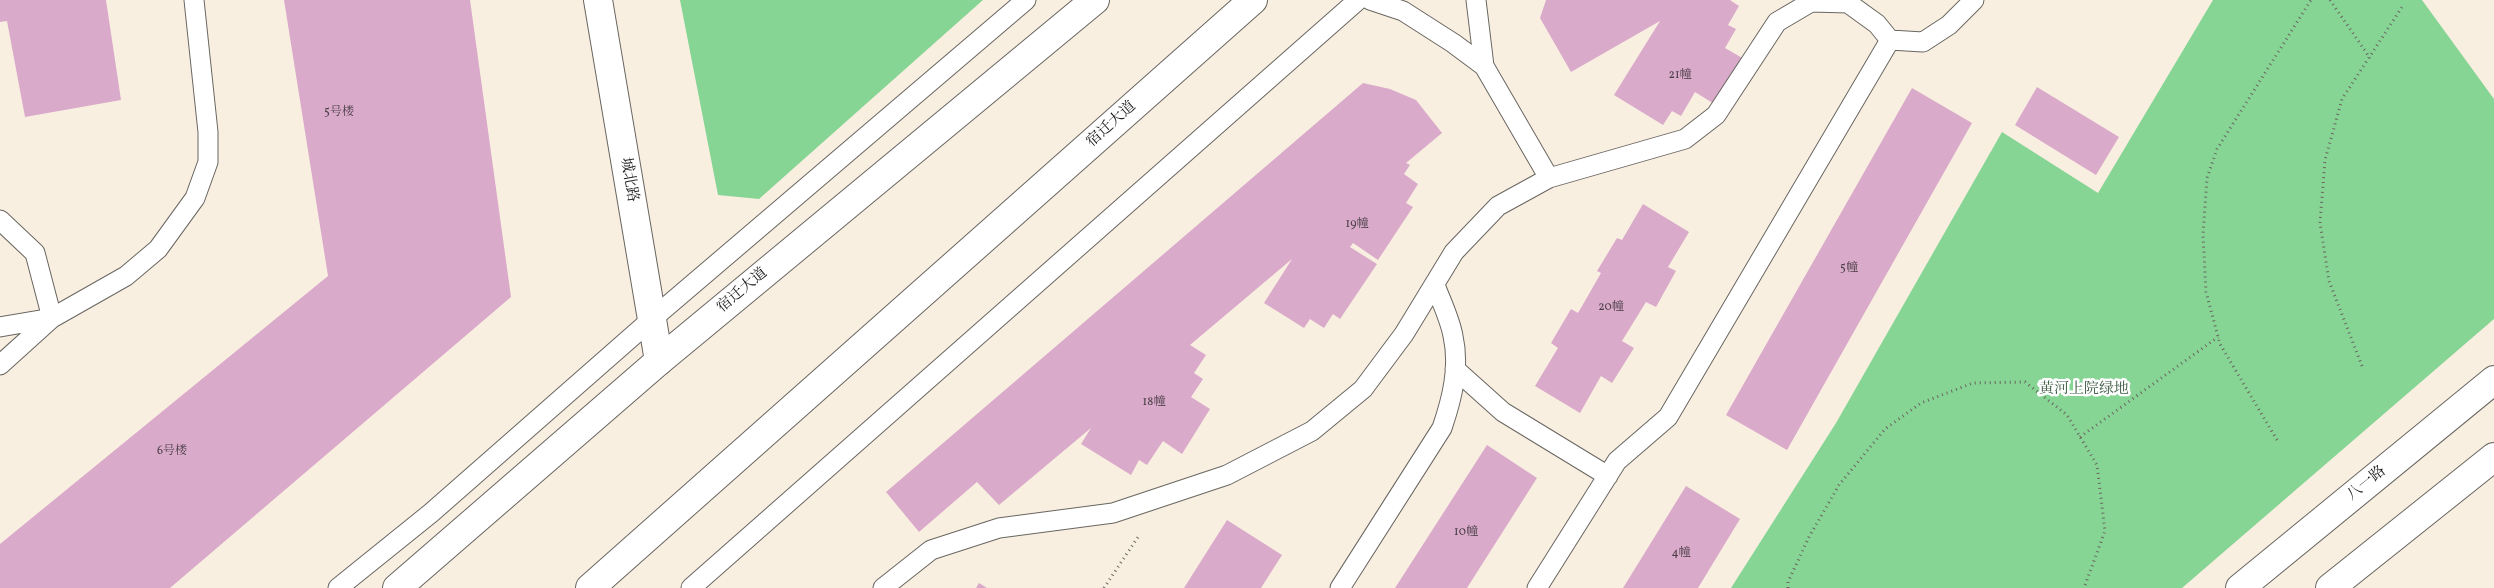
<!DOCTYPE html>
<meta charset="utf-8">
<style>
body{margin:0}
canvas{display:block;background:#f9efe1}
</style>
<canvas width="2494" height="588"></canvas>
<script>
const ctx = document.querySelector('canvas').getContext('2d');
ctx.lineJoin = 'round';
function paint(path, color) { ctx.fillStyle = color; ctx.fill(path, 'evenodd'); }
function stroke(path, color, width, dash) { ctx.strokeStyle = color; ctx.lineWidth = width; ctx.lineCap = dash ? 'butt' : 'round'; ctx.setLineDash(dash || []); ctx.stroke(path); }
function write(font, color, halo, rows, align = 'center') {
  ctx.font = font + ' Vollkorn,"Noto Serif SC",serif'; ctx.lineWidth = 5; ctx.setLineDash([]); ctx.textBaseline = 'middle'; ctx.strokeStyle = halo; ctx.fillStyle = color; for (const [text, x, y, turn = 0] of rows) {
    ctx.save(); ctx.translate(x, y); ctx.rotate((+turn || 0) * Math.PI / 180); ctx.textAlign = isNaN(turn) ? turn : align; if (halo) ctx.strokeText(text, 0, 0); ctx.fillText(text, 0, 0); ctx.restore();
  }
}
paint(new Path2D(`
 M680,0H983L759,199L718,195Z
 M2213,0H2422L2494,99V319L2182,588H1731L1836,423L2002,132L2098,193Z`), '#86d594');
paint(new Path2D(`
 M0,0H106L121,100L25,117L7,21L0,22Z
 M284,0H470L511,297L170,588H0V544L328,276Z
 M1546,0H1730L1739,6L1728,25L1736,29L1725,48L1744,59L1716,105L1695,92L1681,116L1672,111L1663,125L1614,95L1660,21L1571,72L1540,18Z
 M1363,83L1390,89L1416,100L1442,133L1406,163L1410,165L1404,174L1418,184L1406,203L1413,207L1378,260L1353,243L1350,247L1377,264L1340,319L1333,314L1324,328L1310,319L1304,328L1264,303L1292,259L1190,345L1206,355L1194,373L1203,379L1191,397L1210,409L1182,454L1163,441L1147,465L1139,460L1131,475L1081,444L1091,428L999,505L977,482L919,532L886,492Z
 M2037,87L2119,137L2096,175L2015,125Z
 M1912,88L1972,123L1787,450L1726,415Z
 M1643,204L1689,232L1668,267L1676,271L1656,307L1646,302L1622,341L1634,348L1612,383L1601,376L1580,413L1535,386L1558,348L1551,343L1571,309L1578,313L1601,273L1597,271L1617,238L1622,240Z
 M1487,445L1537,478L1467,588H1395Z
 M1686,486L1740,519L1698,588H1623Z
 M1227,520L1282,555L1261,588H1184Z
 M979,583L987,588H976Z`), '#daaaca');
const service = new Path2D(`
 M1370,0L1403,11L1453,43L1484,66L1476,0
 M1890,40L1923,42L1949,25L1974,0
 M1484,66L1549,178
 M0,220L35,253L52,318L0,365
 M0,327L52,318L126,276L158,249L195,198L208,162V132L194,0
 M1455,369L1503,412L1608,476
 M338,588L431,513L652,319L1026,0
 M691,588L1358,0
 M883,588L931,550L999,528L1113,513L1227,475L1312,431L1363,389L1404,334L1454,252L1498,206L1549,178L1685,139L1716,115L1777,22L1811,2L1848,3L1877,24L1890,40L1668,417L1617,461L1537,588
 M1340,588L1442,428C1452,399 1460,367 1453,336C1450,319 1441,301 1435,285`);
const tertiary = new Path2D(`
 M598,0L659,361`);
const secondary = new Path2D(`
 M2240,588L2494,380
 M2330,588L2494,457`);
const primary = new Path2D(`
 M397,588L659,361L1095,0
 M590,588L1253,0`);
stroke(service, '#696661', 21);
stroke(tertiary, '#696661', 30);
stroke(secondary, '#696661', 30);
stroke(primary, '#696661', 30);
stroke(new Path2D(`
 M2330,0L2370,58
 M2362,366L2329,281L2320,223L2325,160L2342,99L2404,4
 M2080,437L2218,337
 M2277,440L2220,344L2206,292L2203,235L2207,178L2217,149L2311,0
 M1104,588L1138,537
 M1788,588V582L1809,537L1839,485L1885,429L1921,403L1973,383L2025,382L2067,415L2097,465L2105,531L2084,588`), '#696661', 3, [1, 4]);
stroke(service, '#fff', 19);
stroke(tertiary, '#fff', 28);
stroke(secondary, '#fff', 28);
stroke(primary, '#fff', 28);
write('12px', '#4c4048', null, [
 ["21幢",1680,76],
 ["5号楼",339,113],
 ["19幢",1357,225],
 ["5幢",1849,269],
 ["20幢",1611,308],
 ["18幢",1154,403],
 ["6号楼",172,452],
 ["10幢",1466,533],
 ["4幢",1681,554]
]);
write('15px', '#1c1c1c', '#fff', [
 ["宿迁大道",1112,125,-42],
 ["城北路",628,180,80],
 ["宿迁大道",743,291,-40],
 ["八一路",2367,484,-39]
]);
write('15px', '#415d46', '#fff', [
 ["黄河上院绿地",2084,390]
]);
</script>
